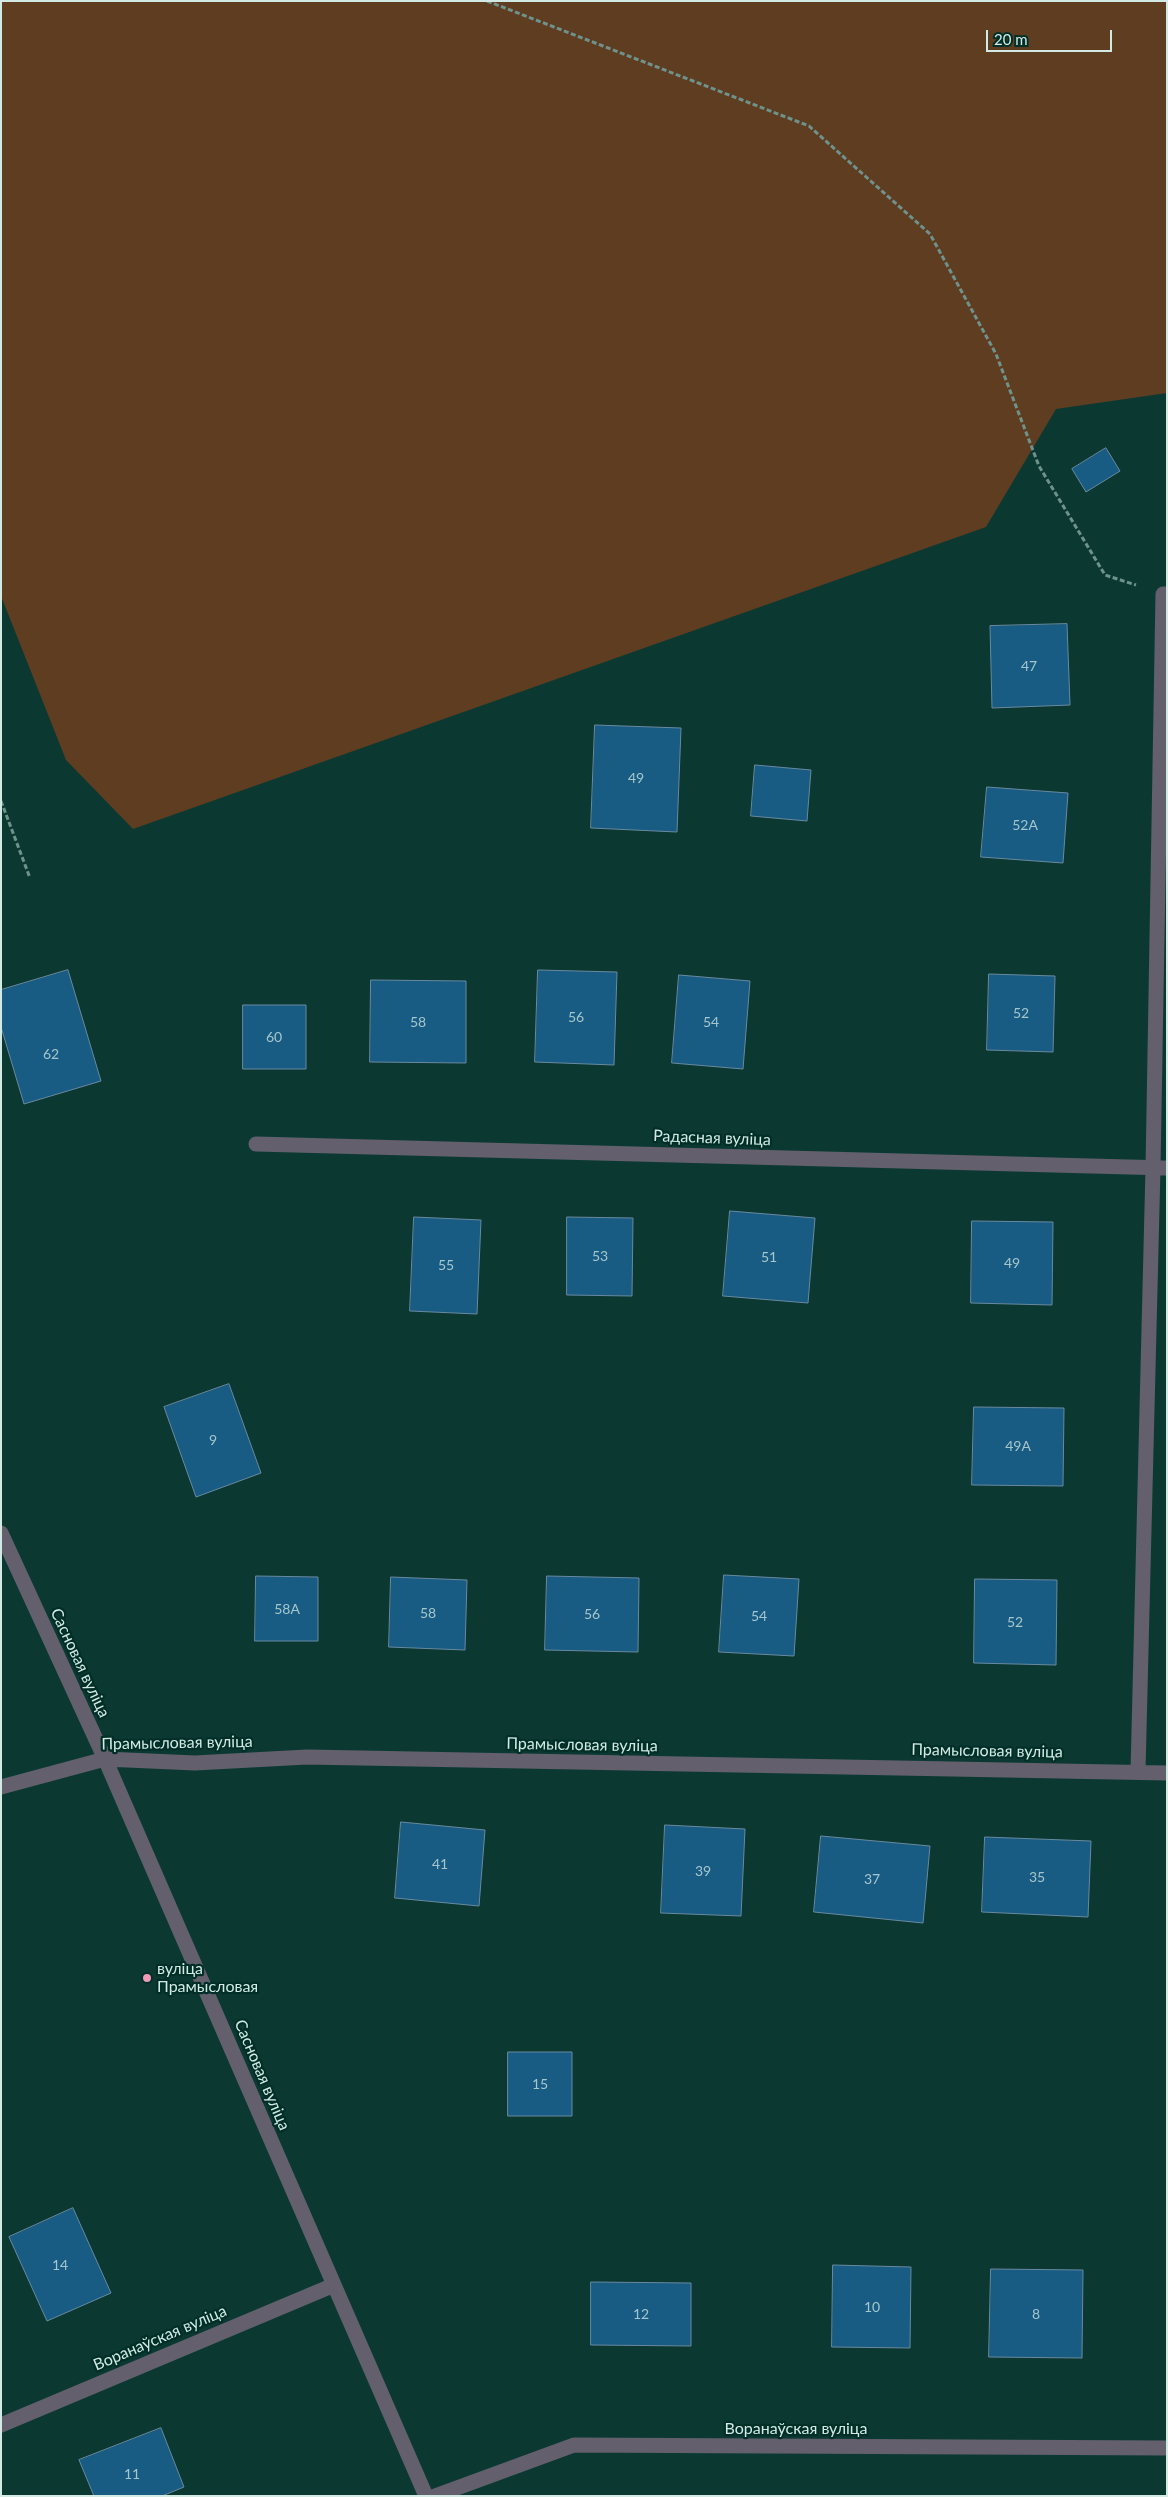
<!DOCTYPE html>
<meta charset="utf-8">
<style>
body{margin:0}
#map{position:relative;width:1168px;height:2497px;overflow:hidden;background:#0b3932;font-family:Lato,sans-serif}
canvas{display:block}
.frame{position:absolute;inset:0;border:2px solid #d2e9e4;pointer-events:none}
.scale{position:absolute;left:986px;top:30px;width:126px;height:22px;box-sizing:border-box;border:2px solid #d2e9e4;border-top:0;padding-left:6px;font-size:15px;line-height:18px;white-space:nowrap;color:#d2e9e4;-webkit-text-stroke:4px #002f28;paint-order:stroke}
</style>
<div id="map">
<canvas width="1168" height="2497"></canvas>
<div class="frame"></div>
<div class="scale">20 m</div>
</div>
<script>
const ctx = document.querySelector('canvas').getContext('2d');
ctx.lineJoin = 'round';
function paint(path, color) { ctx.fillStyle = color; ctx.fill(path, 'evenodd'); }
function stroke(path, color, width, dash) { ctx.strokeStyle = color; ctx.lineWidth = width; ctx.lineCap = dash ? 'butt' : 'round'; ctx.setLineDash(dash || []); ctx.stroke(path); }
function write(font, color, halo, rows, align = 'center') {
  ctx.font = font + ' Lato,sans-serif'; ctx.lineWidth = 4.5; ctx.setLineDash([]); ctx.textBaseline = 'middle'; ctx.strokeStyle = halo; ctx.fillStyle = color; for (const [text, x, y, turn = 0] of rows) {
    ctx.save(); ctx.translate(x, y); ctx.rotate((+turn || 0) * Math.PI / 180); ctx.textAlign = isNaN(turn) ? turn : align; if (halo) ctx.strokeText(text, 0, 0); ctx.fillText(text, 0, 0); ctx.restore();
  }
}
paint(new Path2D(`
 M1,1H1167V393L1056,409L986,527L133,829L66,760L1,596Z`), '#5e3d21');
const building = new Path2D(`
 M1106,448L1120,471L1086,492L1072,469Z
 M1067,624L1070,705L992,708L990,626Z
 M595,725L681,728L677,832L591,828Z
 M755,765L811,770L807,821L751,816Z
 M987,787L1068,793L1063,863L981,857Z
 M68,970L101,1081L24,1104L1,1027V990Z
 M538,970L617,972L614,1065L535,1062Z
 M989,974L1055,976L1053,1052L987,1050Z
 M679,975L750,981L743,1069L672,1063Z
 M371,980L466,981V1063L370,1062Z
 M243,1005H306V1069H243Z
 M730,1211L815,1218L808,1303L723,1296Z
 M414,1217L481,1220L477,1314L410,1311Z
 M567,1217L633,1218L632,1296L567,1295Z
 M972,1221L1053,1222L1052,1305L971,1303Z
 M229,1384L261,1473L196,1497L164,1407Z
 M974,1407L1064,1408L1063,1486L972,1485Z
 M724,1575L799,1579L794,1656L719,1652Z
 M256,1576L318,1577V1641H255Z
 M547,1576L639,1578L638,1652L545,1650Z
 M391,1577L467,1580L465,1650L389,1647Z
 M975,1579L1057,1580L1056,1665L974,1663Z
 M401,1822L485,1830L479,1906L395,1898Z
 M665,1825L745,1829L741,1916L661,1913Z
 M821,1836L930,1846L923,1923L814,1912Z
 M985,1837L1091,1841L1088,1917L982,1912Z
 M508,2052H572V2116H508Z
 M73,2208L111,2293L47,2321L9,2237Z
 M833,2265L911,2267L910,2348L832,2347Z
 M991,2269L1083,2270L1082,2358L989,2357Z
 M591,2282L691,2283V2346L591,2345Z
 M161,2428L184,2487L162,2496H94L79,2460Z`);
paint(building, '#185b83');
stroke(building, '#6a89a0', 1);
stroke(new Path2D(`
 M487,1L809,126L930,234L996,354L1039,466L1105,575L1136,585
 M1,801L30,878`), '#6f928c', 3, [5, 2.5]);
stroke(new Path2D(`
 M256,1144L1167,1168
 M1,1533L105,1759L426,2496
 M1138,1771L1153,1168L1163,594H1167
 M1,1787L105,1759L195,1763L307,1757L1167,1773
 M1,2425L334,2285
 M435,2496L574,2445L1167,2448`), '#635f6d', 15);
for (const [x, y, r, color] of [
 [147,1978,5,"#f19ab4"]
]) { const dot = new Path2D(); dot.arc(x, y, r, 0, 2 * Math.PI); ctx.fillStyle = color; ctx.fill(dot); stroke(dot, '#002f28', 2); }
write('14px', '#a4c6cc', null, [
 ["47",1029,666],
 ["49",636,778],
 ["52А",1025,825],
 ["52",1021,1013],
 ["56",576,1017],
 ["58",418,1022],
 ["54",711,1022],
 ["60",274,1037],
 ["62",51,1054],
 ["53",600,1256],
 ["51",769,1257],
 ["49",1012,1263],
 ["55",446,1265],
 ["9",213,1440],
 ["49А",1018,1446],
 ["58А",287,1609],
 ["58",428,1613],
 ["56",592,1614],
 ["54",759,1616],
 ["52",1015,1622],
 ["41",440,1864],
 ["39",703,1871],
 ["35",1037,1877],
 ["37",872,1879],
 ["15",540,2084],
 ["14",60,2265],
 ["10",872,2307],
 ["12",641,2314],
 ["8",1036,2314],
 ["11",132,2474]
]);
write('16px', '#d2e9e4', '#002f28', [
 ["Радасная вуліца",712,1138,2],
 ["Сасновая вуліца",80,1663,65],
 ["Прамысловая вуліца",177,1743,-1],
 ["Прамысловая вуліца",582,1745,1],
 ["Прамысловая вуліца",987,1751,1],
 ["Сасновая вуліца",262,2075,67],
 ["Воранаўская вуліца",160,2338,-23],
 ["Воранаўская вуліца",796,2429]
]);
write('16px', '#d2e9e4', '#002f28', [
 ["вуліца",157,1969],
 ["Прамысловая",157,1987]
], 'left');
</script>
